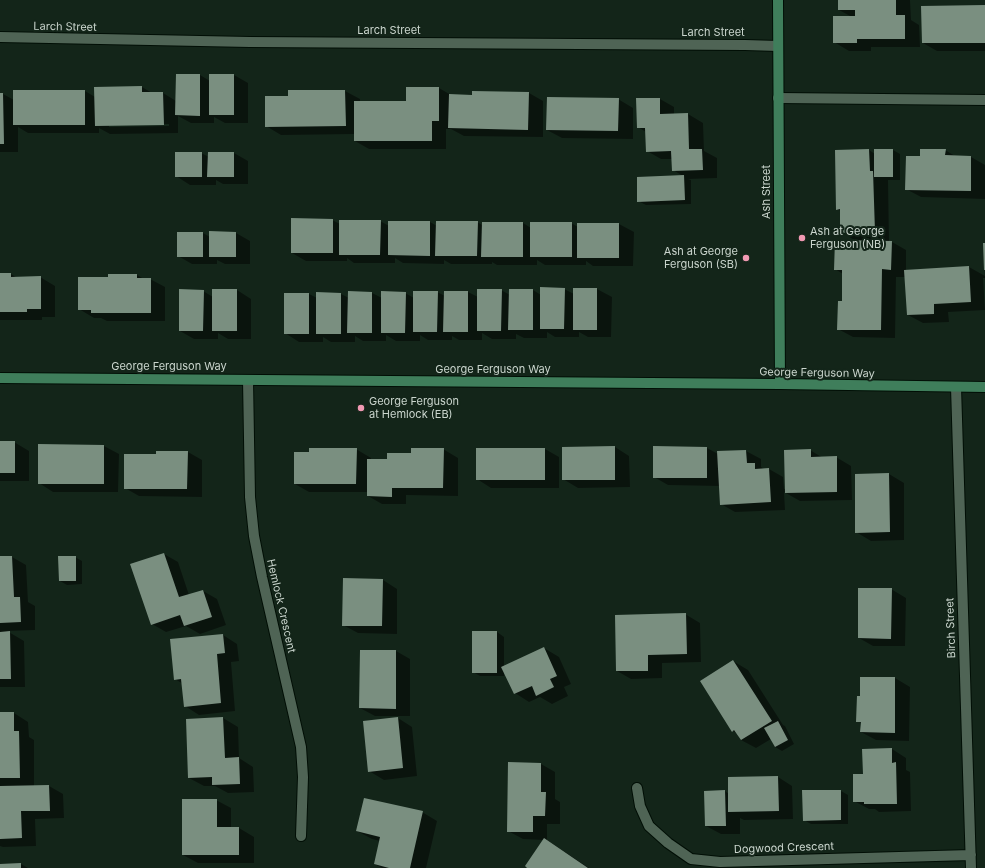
<!DOCTYPE html>
<style>
body{margin:0}
canvas{display:block;background:#132519}
</style>
<canvas width="985" height="868"></canvas>
<script>
const ctx = document.querySelector('canvas').getContext('2d');
ctx.lineJoin = 'round';
function paint(path, color) { ctx.fillStyle = color; ctx.fill(path, 'evenodd'); }
function stroke(path, color, width, dash) { ctx.strokeStyle = color; ctx.lineWidth = width; ctx.lineCap = dash ? 'butt' : 'round'; ctx.setLineDash(dash || []); ctx.stroke(path); }
function write(font, color, halo, rows, align = 'center') {
  ctx.font = font + ' Inter,sans-serif'; ctx.lineWidth = 4; ctx.setLineDash([]); ctx.textBaseline = 'middle'; ctx.strokeStyle = halo; ctx.fillStyle = color; for (const [text, x, y, turn = 0] of rows) {
    ctx.save(); ctx.translate(x, y); ctx.rotate((+turn || 0) * Math.PI / 180); ctx.textAlign = isNaN(turn) ? turn : align; if (halo) ctx.strokeText(text, 0, 0); ctx.fillText(text, 0, 0); ctx.restore();
  }
}
paint(new Path2D(`
 M839,0H910L911,20L919,25L920,47H871V51H849L834,42L852,17L839,10Z
 M985,6V51H937L923,43Z
 M200,75L210,81L234,75L248,83V123H225L214,117V123H191L178,116V133L110,134L99,128V133H28L18,127V152H0V94H3L14,100L85,91L95,97L142,87L152,93H163L176,101ZM169,124V126L109,127V125Z
 M439,88L451,95L473,96L529,93L543,101V137L464,136L451,129H446V149H369L355,141V134L281,135L266,126L289,97L345,91L360,99V102H407Z
 M618,99L633,108V139L562,138L547,130Z
 M660,99L674,107V115L688,114L703,123L704,151L717,158V178L688,179L691,180V204L646,205L638,201L683,176L673,170V159H661L647,151L646,132L638,127Z
 M869,150L875,154V150H893L900,154V180H888L889,242H892L906,250V271L969,267L985,276L984,244H985V278H983L985,310L948,312L949,322L923,323L908,315L906,277H896L895,338L853,337L838,329L843,302V274L835,269L856,241L841,232V211L837,209Z
 M945,150L955,156L971,157L985,165V199L921,197L906,189L921,157Z
 M201,153L209,157L234,153L248,161V184H223L216,180V185H190L176,176Z
 M332,220L340,224L380,221L389,226L430,222L437,226L477,222L482,225V223H523L531,228L571,223L578,227V224H619L634,232L633,266H593L586,261V265H545L537,260V265H497L492,262V264H451L444,260V264L403,263L395,258V263H354L347,258V261H306L292,253Z
 M203,233L210,237L236,233L250,241V264H225L217,260V264H192L178,256Z
 M0,274H11L17,278L40,277L55,286V317H42V320H0Z
 M137,275L144,279H150L165,287V321H107L101,318H94L79,309L109,278Z
 M564,289L574,294V289H597L612,297L611,337H588L579,332V337H555L547,332V338H524L516,334V339H492L482,333V340H459L452,336V340H428L420,335V341H396L386,335V341H363L355,336V342H331L323,337V342H299L285,333L309,294L317,298L341,294L349,298V292L372,293L382,298L405,293L414,298L437,292L445,296L468,292L478,297L501,290L510,295L533,290L541,295Z
 M237,290L251,299V339H228L218,333V339H194L180,331L203,291L213,297Z
 M0,442H14L29,451V481H0Z
 M104,446L119,454L118,492H53L39,483Z
 M615,447L629,456L630,487L578,488L563,479Z
 M707,448L718,454V452L746,451L761,459V467L764,469H769L783,477L784,489H786L810,450L823,458L836,457L851,466L852,500L800,501L784,492L785,510L735,512L721,504L720,486L668,485L654,477Z
 M356,449L371,458V460H388L443,449L458,458V496L406,495V504H382L368,496V492H309L295,484Z
 M545,449L559,457V488H491L477,479Z
 M188,452L202,460V497L139,496L125,488L157,455Z
 M889,474L904,483V540L871,541L856,532V475Z
 M164,554L178,562L189,595L203,591L217,599L226,625L200,634L186,626L166,632L152,624Z
 M0,557H12L26,565L28,602L35,606V630L7,631L24,641L25,687H0Z
 M75,557L82,561V584L67,585L60,581Z
 M383,580L397,589V634L358,633L343,625Z
 M891,589L906,598L905,646H873L859,638Z
 M685,614L700,623L701,662L662,663V678L631,679L617,671Z
 M497,632L504,637V667L544,648L559,657L571,684L564,687L568,696L552,704L540,697L529,702L515,693L504,671V676H480L473,672Z
 M223,635L237,644L239,661L231,662L235,711L199,715L185,706L183,684L175,679Z
 M396,651L410,659V716H375L360,708Z
 M733,661L748,670L783,725L785,726L794,744L782,751L775,747L771,739L756,748L741,740L738,734L733,731Z
 M861,678H895L910,687L909,741L876,740L861,732L862,723L857,721L861,697Z
 M0,713H14L28,722L29,737L34,740V786H49L63,794L64,818L35,819L36,846L3,847L0,846Z
 M223,718L238,727L239,758L253,767L254,792L228,793L215,786H204L189,778L187,719Z
 M398,718L412,727L417,776L384,780L369,771Z
 M892,749L906,758V770L910,772L911,811L879,812L875,809H869L854,801L864,775Z
 M541,764L555,772V799L560,802V824H547V840L589,868H529L544,840L523,839L508,831Z
 M778,777L792,786L793,819L744,820L740,818V834H721L706,826L725,791L729,794Z
 M841,791L848,795V824H811L804,820Z
 M216,800L231,808V828H239L254,837V863H198L183,855Z
 M422,812L437,821L426,868H382L375,864L380,841L372,839L357,831Z
 M21,864L28,868H0V865Z`), '#0007');
paint(new Path2D(`
 M838,0H896V15H905V39H857V43H833V16H855V10H838Z
 M985,5V43H922L921,6Z
 M176,74H200V116L175,115Z
 M209,74H234V115H209Z
 M142,86V92H163L164,125L95,126L94,87Z
 M406,87H439V121H432V141H354V101H406Z
 M13,90H85V125H13Z
 M288,90H345L346,126L265,127V96H288Z
 M472,91L529,92L528,130L448,128L449,94L472,95Z
 M0,93H3L4,144H0Z
 M547,97L619,98L618,131L546,130Z
 M636,98H660V114L688,113L689,149H702L703,170L672,171L671,151L646,152L645,128H637Z
 M869,149L870,171H873L875,232L840,233V209L836,210L835,150Z
 M874,149H893V177H874Z
 M920,149H946L945,155L971,156V191L905,190L906,156H920Z
 M175,152H202V177H175Z
 M208,152H234V177H207Z
 M684,175L685,200L637,202V177Z
 M291,218L333,219V253H291Z
 M339,220H381L380,255H339Z
 M388,221H430V256L388,255Z
 M436,221H478L477,256H435Z
 M482,222H523V257H481Z
 M530,222H572V257H530Z
 M577,223H619V258H577Z
 M209,231L236,232V257H209Z
 M177,232H203V257H177Z
 M835,240L892,241L891,270L882,269L881,330H837L838,301H842V270H834Z
 M983,243H985V270H984Z
 M969,266L971,302L934,304V314L907,315L904,270Z
 M0,273H11V277L41,276V309H27V312H0Z
 M108,274H137V278H151V313H91V310H78V277H108Z
 M540,287L565,288L564,329H540Z
 M573,288H597V330H573Z
 M179,289L204,290L203,331H179Z
 M212,289H237V331H212Z
 M477,289H502L501,331H477Z
 M509,289H533V330H508Z
 M348,291L372,292V333H347Z
 M381,291L406,292L405,333H381Z
 M413,291H438L437,332H413Z
 M444,291H468V332H443Z
 M316,292L341,293V334H316Z
 M284,293H309V334H284Z
 M0,441H15V473H0Z
 M38,444L104,445V484H38Z
 M615,446V480H562V447Z
 M653,446L707,447V478H653Z
 M309,448H357L356,484H294V452H309Z
 M411,448H444L443,488H392V497L367,496V459H387V453H411Z
 M476,448H545V480H476Z
 M811,449V457L837,456V492L785,493L784,450Z
 M746,450L747,463H755V469L769,468L771,502L720,505L717,451Z
 M156,451H188L187,489H124V454H156Z
 M889,473L890,532L855,533V474Z
 M164,553L179,597L203,590L212,617L184,626L180,615L151,625L130,564Z
 M0,556H12L14,597H20L21,622L0,623Z
 M58,556H76V581H59Z
 M343,578L383,579L382,626H342Z
 M858,588H892L891,639L858,638Z
 M686,613L687,654L648,655V671H616L615,615Z
 M10,631L11,679H0V632Z
 M472,631H497V673H472Z
 M223,634L225,653L217,654L221,703L184,707L181,679L174,680L170,639Z
 M544,647L557,676L550,679L554,687L536,696L532,686L514,694L501,667Z
 M360,650H396V709L359,708Z
 M733,660L772,721L741,740L734,730L732,732L700,681Z
 M860,677H895V733L860,732L861,722H856L857,696H860Z
 M0,712H14V731H19L20,778H0Z
 M223,717L225,758L239,757L240,784L212,785V777L188,778L186,719Z
 M398,717L403,768L368,772L363,721Z
 M778,721L788,740L775,747L764,728Z
 M892,748V763L896,762L897,804H864V802H853V774H863L862,749Z
 M508,762L541,763V792H546L545,816H533V832H507Z
 M778,776L779,811L728,812V777Z
 M49,785L50,811H21L22,838L0,839V786Z
 M725,790L726,826H705L704,791Z
 M802,790H841V820L803,821Z
 M364,798L423,811L410,868H389L374,864L380,837L356,831Z
 M182,799H217V827H239V855H182Z
 M544,838L588,868H527L525,866Z
 M21,863V868H0V864Z`), '#7a8f80');
const street = new Path2D(`
 M0,37L250,42L745,45L778,46
 M778,98L985,100
 M248,380L250,497L254,536L262,577L301,747L303,777L301,836
 M956,387L971,868
 M637,788L640,806L649,826L668,843L691,859L720,862L971,855`);
const secondary = new Path2D(`
 M778,0L780,384
 M0,378L780,384L985,387`);
stroke(street, '#010e05', 12);
stroke(secondary, '#010e05', 12);
stroke(street, '#4f6455', 10);
stroke(secondary, '#3f7e5b', 10);
for (const [x, y, r, color] of [
 [802,238,4,"#f19ab3"],
 [746,258,4,"#f19ab3"],
 [361,408,4,"#f19ab3"]
]) { const dot = new Path2D(); dot.arc(x, y, r, 0, 2 * Math.PI); ctx.fillStyle = color; ctx.fill(dot); stroke(dot, '#132519', 1.5); }
write('11px', '#cad5cd', '#132519', [
 ["Larch Street",65,27,1],
 ["Larch Street",389,31],
 ["Larch Street",713,33],
 ["Ash Street",767,192,-90],
 ["George Ferguson Way",169,367],
 ["George Ferguson Way",493,370],
 ["George Ferguson Way",817,373,1],
 ["Hemlock Crescent",281,606,77],
 ["Birch Street",951,628,-92],
 ["Dogwood Crescent",784,848,-2]
]);
write('11px', '#cad5cd', '#132519', [
 ["Ash at George",810,232],
 ["Ferguson (NB)",810,245],
 ["Ash at George",738,252,"right"],
 ["Ferguson (SB)",738,265,"right"],
 ["George Ferguson",369,402],
 ["at Hemlock (EB)",369,415]
], 'left');
</script>
